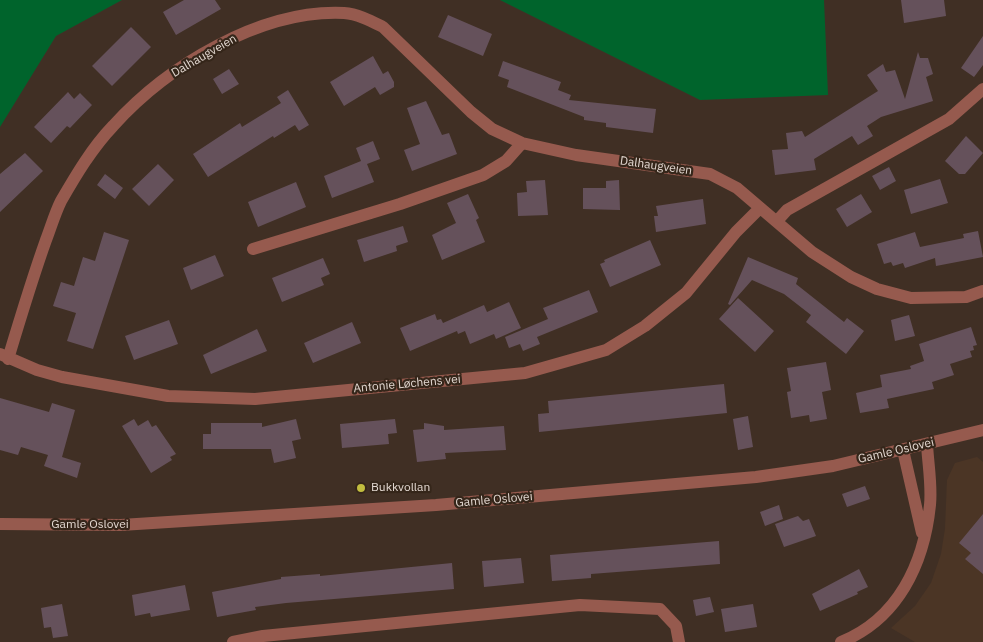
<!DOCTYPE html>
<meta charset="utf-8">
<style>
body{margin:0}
canvas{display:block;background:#402f24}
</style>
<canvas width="983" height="642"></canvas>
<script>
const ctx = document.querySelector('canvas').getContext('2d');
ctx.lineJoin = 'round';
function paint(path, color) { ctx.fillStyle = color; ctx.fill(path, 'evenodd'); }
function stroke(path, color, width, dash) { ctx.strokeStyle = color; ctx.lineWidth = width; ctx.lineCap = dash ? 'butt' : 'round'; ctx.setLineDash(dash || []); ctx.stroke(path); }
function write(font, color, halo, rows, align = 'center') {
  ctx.font = font + ' "IBM Plex Sans",sans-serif'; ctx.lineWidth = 4.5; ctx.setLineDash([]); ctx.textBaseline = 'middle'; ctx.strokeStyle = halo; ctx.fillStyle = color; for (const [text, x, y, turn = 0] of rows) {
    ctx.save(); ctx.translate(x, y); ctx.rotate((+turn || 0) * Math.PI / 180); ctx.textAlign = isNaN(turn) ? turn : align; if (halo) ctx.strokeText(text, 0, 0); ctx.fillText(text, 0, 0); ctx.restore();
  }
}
paint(new Path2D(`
 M977,457L983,462V642H915L891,628L915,606L931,583L941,554L945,529L947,480L955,463Z`), '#4b3525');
paint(new Path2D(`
 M0,0H122L56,36L0,127Z
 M500,0H824L828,95L700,100Z`), '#00642c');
paint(new Path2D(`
 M184,0H215L221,9L176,35L163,12Z
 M901,0H944L946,16L904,23Z
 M448,15L492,34L483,56L438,37Z
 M131,27L151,47L112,86L92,66Z
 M983,36V65L974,77L961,68Z
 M918,52L920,58H928L933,74L926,77L933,101L881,117L867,126L873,136L858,145L852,136L814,159L816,170L775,175L772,150L788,149L786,133L802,131L805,137L878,91L867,75L883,64L886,72L895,70L905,99Z
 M373,56L383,74L388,71L394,82V87L380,95L375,87L344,106L330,82Z
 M503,61L561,82L558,90L571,95L569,100L656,109L653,133L606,127V123L584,120V117L507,87L509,80L498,76Z
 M229,69L239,84L222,94L213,79Z
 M288,90L309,125L299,131L295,125L274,138L273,136L208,177L193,154L240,123L242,127L281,103L277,97Z
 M68,92L74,99L80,93L92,105L70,128L67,126L51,143L34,127Z
 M426,101L442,135L449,133L457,154L412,171L404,150L420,144L407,108Z
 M966,136L983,153L965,174H959L945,161Z
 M373,141L380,159L367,164L374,182L332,198L324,176L361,161L356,148Z
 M25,153L43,171L0,212V174Z
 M158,164L174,180L149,206L132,189Z
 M889,167L896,181L880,190L872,176Z
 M105,174L123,188L115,199L97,185Z
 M940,179L948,203L911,214L904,190Z
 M545,180L548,215L518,216L517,193L527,192L526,181Z
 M619,180L620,210L583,209V188H606V181Z
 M296,182L306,207L258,227L248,202Z
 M468,194L479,218L476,220L485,242L442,260L432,235L456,223L447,203Z
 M861,194L872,212L847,227L836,209Z
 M703,199L706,224L656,232L654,216H658L656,206Z
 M403,226L408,242L396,246L397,251L364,262L357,240Z
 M978,231L983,257L936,266L935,258L905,268L903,263L893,266L891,262L884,264L877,244L915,232L920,247L964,238L963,234Z
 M104,232L129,240L93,349L67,341L76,313L53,306L61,282L74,286L83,257L95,261Z
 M650,240L661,265L610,287L600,264L605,262L604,260Z
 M215,255L224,276L191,290L183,268Z
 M748,257L798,278L796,284L844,322L847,318L864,331L846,354L806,322L811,315L784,294L752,280L730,305L728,304Z
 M323,258L330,274L321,278L324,285L282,302L272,278Z
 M589,290L598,312L537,337L540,344L523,351L520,344L509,348L505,337L548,319L543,308Z
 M738,298L774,331L755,352L719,319Z
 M509,302L521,328L496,339L494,334L470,344L465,331L458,334L457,331L410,351L400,328L435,314L437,320L441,319L443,323L484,305L487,312Z
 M909,315L915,336L895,341L891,320Z
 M169,320L178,344L134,360L125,336Z
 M352,322L361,343L313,363L304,343Z
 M971,327L977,345L973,346L974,350L970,351L972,357L950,364L954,375L932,382L934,389L887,399L889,408L860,413L856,393L882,387L880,375L911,369L910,366L924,361L919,344Z
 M257,329L267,351L211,374L203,355Z
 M826,362L831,390L822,392L827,419L810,422L809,415L791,418L787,392L791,391L787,368Z
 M724,384L727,413L539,432L538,414L549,413L548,401Z
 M0,398L49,412L52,403L75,410L62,457L81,463L77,478L44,466L48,455L21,447L18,455L0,450Z
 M748,416L753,447L738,450L733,419Z
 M134,419L138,426L148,420L152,427L156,425L176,454L170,457L172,460L151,473L122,426Z
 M296,419L301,439L292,441L296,458L274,463L271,449H203V434H211V423H262V427Z
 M395,419L397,433L388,434L389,444L342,448L340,424Z
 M424,423L444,426V430L504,426L506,450L445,453L446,459L417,462L413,430L424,429Z
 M865,486L870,499L847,507L842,494Z
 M779,505L783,519L765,526L760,512Z
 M983,514V574L965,559L971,553L959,543Z
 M798,516L803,521L809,519L816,536L784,547L775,524Z
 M719,541L720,564L591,574V578L552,581L550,555Z
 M521,558L524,583L484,587L482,561Z
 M452,563L454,589L286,603L255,607L256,610L217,617L212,592L281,579V577L320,574V576Z
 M859,569L868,587L857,592L858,594L820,611L812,594Z
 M185,585L190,610L151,617L150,613L135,616L132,595Z
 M710,597L714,612L696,616L693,600Z
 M62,604L68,636L53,638L51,627L44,628L41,608Z
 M753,604L757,627L725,632L721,609Z`), '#65515b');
stroke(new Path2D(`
 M777,221L787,210L949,119L983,89
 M253,249L400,204L483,175L506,161L522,143
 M0,354L37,370L62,377L168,396L255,399L525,373L606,350L645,326L686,293L736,232L759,209
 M8,359C20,319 32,279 46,240C51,227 55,213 61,201C76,175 92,148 113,126C167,66 261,9 344,13C358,14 371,21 383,27L471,112L492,129L522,143L576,155L710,174L737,188L812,252L851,277L877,289L911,298L966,297L983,291
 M903,450L922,533
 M233,642L263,636L580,605L660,609L676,626L679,642
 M841,642C898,619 924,564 930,505C932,485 928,464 927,444`), '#965a4e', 12);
stroke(new Path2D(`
 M0,524L121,525L436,505L756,477L833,466L983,430`), '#965a4e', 12);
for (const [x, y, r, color] of [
 [361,488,5,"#c2bd3f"]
]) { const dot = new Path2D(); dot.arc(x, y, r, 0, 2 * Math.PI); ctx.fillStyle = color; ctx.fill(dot); stroke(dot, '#35261a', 2); }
write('12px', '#e3d8d1', '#35261a', [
 ["Dalhaugveien",204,56,-30],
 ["Dalhaugveien",656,166,8],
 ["Antonie Løchens vei",407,384,-5],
 ["Gamle Oslovei",896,451,-13],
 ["Gamle Oslovei",494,500,-5],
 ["Gamle Oslovei",90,525]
]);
write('12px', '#e3d8d1', '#35261a', [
 ["Bukkvollan",371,488]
], 'left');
</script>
